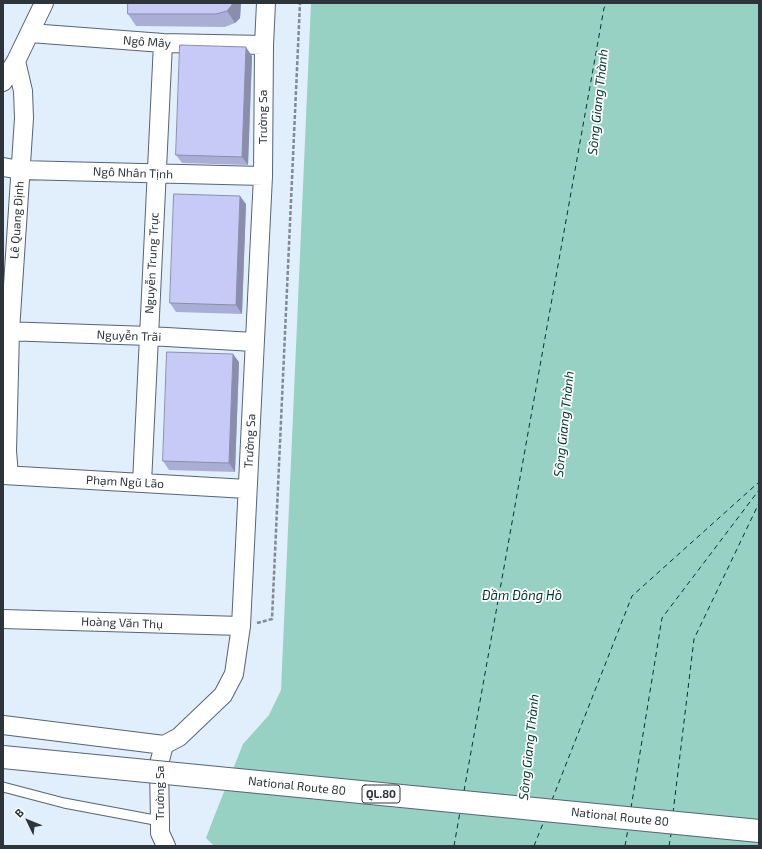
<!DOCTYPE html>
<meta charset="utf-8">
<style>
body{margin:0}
#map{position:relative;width:762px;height:849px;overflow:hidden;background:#e1effc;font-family:"Exo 2",sans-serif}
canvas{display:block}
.frame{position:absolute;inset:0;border:4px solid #2d343a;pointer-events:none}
.north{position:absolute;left:8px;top:801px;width:40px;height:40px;-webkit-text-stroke:3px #fff;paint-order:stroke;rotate:313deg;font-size:11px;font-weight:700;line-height:16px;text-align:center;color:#2d343a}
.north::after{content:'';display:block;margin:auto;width:14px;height:18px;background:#2d343a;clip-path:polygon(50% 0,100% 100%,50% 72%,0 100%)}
</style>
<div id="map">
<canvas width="762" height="849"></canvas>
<div class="frame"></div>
<div class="north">B</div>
</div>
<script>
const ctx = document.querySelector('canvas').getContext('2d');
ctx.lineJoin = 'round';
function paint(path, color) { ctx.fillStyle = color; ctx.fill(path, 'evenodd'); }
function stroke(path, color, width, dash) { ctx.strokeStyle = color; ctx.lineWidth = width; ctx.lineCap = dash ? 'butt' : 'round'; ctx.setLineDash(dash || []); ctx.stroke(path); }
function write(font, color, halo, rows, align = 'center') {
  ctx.font = font + ' "Exo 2",sans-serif'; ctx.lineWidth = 3.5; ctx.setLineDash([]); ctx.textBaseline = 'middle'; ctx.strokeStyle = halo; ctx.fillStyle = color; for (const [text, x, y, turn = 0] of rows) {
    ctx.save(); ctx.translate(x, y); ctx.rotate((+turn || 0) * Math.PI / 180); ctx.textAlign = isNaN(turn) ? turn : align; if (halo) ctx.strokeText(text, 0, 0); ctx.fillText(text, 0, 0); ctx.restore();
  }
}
paint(new Path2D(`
 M311,3H759V846H214L206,838L214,817L243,744L269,715L281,690Z`), '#96d1c4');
stroke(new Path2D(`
 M464,791L604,8L607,3
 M552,800L632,596L759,482
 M631,808L662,618L759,490
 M673,813L694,639L759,503
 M454,846L460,812
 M534,846L544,821
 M625,846L628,829
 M669,846L671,834`), '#00352d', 1, [5, 4]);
const lane = new Path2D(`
 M3,787L64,803L160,821`);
const street = new Path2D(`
 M30,33L163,43L264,45
 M3,82L16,61L44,3
 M3,167L20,170L263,176
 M3,331L149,336L254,342
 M3,475L247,489
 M9,475L7,451L10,331L24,118L23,91L16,61
 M142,483L163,43
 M3,619L241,626
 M3,725L164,745
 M166,846L160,833V821L159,764L164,745L179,737L223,695L234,674L241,626L263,176L264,45L266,3`);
stroke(lane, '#566473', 11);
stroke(street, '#566473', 20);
stroke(new Path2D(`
 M257,623L272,619L300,3`), '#7f8a93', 2.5, [4, 2]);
stroke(lane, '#fff', 9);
stroke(street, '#fff', 18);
const highwayBridge = new Path2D(`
 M3,757L759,831`);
stroke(highwayBridge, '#566473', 24, []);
stroke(highwayBridge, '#fff', 22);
paint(new Path2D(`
 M128,3H241L240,18L235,23L225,27L136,26L128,14Z
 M252,56L248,165L182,163L176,155Z
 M246,204L242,314L176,312L170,303Z
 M239,362L235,472L169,470L163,461Z`), '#abaed4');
paint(new Path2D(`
 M232,3H241L240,18L235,23L227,11Z
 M246,47L252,56L248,165L242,157Z
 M240,196L246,204L242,314L236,305Z
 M233,354L239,362L235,472L229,463Z`), '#8b8dad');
const building = new Path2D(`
 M128,3H232V5L227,11L216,14H128Z
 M180,45L246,47L242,157L176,155Z
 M174,194L240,196L236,305L170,303Z
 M167,352L233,354L229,463L163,461Z`);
paint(building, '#c7caf7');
stroke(building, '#8b8dad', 1);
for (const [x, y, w] of [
 [381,794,38]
]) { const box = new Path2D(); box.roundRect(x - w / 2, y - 9, w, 18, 3); ctx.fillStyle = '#fff'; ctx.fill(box); stroke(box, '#2d343a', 1); }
write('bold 11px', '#2d343a', null, [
 ["QL.80",381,794]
]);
write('12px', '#2d343a', '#fff', [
 ["Ngô Mây",147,42,4],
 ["Trường Sa",263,117,-90],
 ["Ngô Nhân Tịnh",133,173,2],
 ["Lê Quang Định",17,220,-86],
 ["Nguyễn Trung Trực",152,263,-87],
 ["Nguyễn Trãi",129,336,2],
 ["Trường Sa",250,441,-87],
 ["Phạm Ngũ Lão",125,482,3],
 ["Hoàng Văn Thụ",122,623,2],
 ["National Route 80",297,786,6],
 ["Trường Sa",160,793,-90],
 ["National Route 80",620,817,6]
]);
write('italic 13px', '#00352d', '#fff', [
 ["Sông Giang Thành",598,102,-84],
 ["Sông Giang Thành",564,424,-84],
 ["Đầm Đông Hồ",522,596],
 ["Sông Giang Thành",529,747,-84]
]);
</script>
